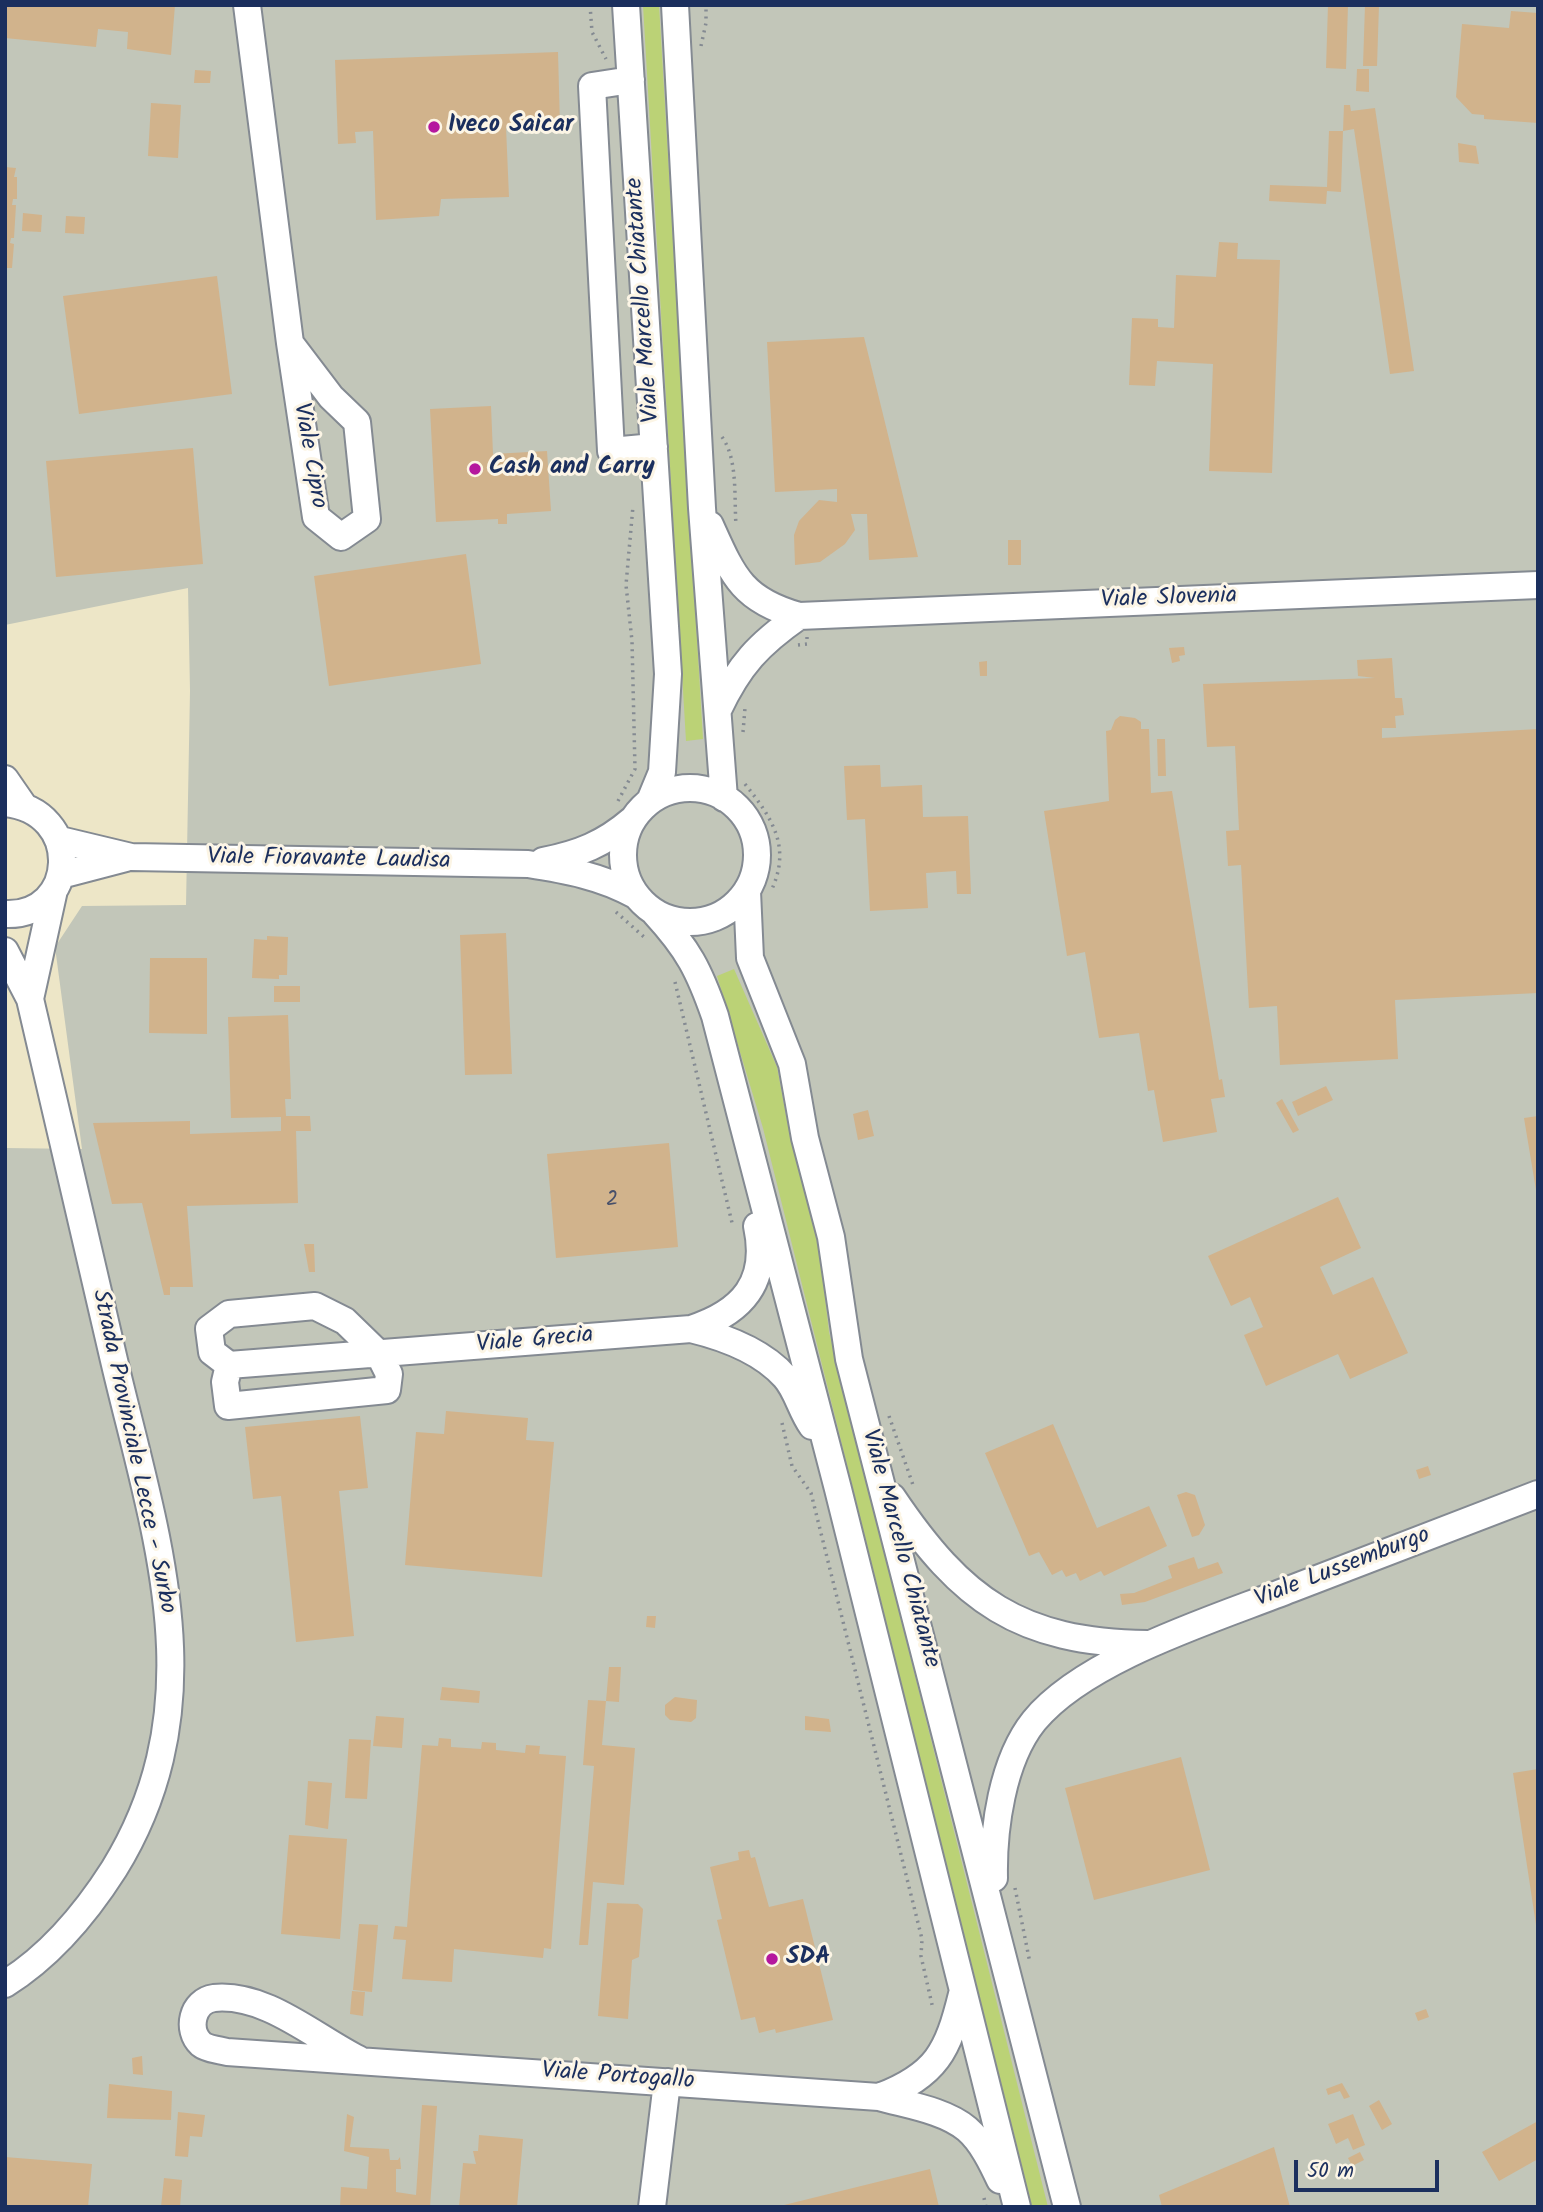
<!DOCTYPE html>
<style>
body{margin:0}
#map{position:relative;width:1543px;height:2212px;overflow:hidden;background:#ede6c7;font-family:Kalam,sans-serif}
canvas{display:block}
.frame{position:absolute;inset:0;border:7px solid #1b2f5e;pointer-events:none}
.scale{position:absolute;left:1294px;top:2160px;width:145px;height:32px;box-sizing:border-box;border:4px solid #1b2f5e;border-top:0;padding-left:9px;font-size:21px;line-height:24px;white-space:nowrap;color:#1b2f5e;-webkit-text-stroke:5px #fcf5e5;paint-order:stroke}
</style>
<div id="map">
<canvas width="1543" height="2212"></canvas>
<div class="frame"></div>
<div class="scale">50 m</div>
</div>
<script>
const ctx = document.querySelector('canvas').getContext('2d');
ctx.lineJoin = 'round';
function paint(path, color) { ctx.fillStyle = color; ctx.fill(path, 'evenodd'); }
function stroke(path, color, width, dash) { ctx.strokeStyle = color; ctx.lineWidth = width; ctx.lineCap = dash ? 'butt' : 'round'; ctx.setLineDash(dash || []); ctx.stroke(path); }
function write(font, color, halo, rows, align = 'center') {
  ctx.font = font + ' Kalam,sans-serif'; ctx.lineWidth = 6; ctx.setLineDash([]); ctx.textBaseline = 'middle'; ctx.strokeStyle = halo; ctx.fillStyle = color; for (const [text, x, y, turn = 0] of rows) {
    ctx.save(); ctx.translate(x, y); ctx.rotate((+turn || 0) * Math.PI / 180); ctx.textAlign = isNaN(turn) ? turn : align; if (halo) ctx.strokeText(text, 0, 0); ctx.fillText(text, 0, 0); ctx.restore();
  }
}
paint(new Path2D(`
 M5,5H1538V2207H5V1148L82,1149L55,947L82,906L186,905L190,691L188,588L5,625Z`), '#c2c6b9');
paint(new Path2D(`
 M643,5H659L703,739L686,741Z
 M734,969L777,1067L788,1126L818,1236L829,1332L1048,2207H1032L763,1128L717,976Z`), '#bbd276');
paint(new Path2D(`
 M5,5H175L171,55L127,49L128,32L98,29L96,47L5,38Z
 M1328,5H1348L1346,69L1326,68Z
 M1365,5H1379L1377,66H1363Z
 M1511,11L1538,13V123L1484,119V115L1472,114L1456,97L1462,24L1509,28Z
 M558,52L560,126L506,127L509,197L441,199L439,216L376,220L373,131L355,132L356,143L338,144L335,60Z
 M1357,69H1369V92L1356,91Z
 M195,70L211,71L210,83H194Z
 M151,103L181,105L178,158L148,156Z
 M1344,105H1350L1351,111L1375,108L1414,371L1390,374L1354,129L1343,131Z
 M1329,131H1343L1341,192L1327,191L1326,204L1269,201L1270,185L1327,187Z
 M1458,143L1476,146L1479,164L1459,162Z
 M5,167L16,168L14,177H17V199H13L12,205H16L14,238H11L10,243L14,244L12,268H5Z
 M23,213L42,215L41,232L22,231Z
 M66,216L85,217L84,234L65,233Z
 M1219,242L1238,243L1237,259L1280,260L1272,473L1209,471L1213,364L1157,361L1155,386L1129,385L1132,318L1158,319V327L1174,328L1176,275L1216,277Z
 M217,276L232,394L79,414L63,296Z
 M864,337L918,557L869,560L867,514H851L855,530L845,544L820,562L795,565L794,535L799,521L819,500L837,502V489L775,492L767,342Z
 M491,406L493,454L547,451L551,511L507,514V524H498V519L436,522L430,409Z
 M193,448L203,564L56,577L46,461Z
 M1008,540H1021V565H1008Z
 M466,554L481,664L329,686L314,576Z
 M1184,647L1185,655L1179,656L1180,661L1172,663L1169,648Z
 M1392,658L1395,698H1402L1404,715L1395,716L1396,728H1382V738L1538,729V993L1395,1000L1398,1059L1280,1065L1277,1006L1249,1008L1241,865L1228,866L1226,831L1239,830L1235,746L1207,747L1203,684L1375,678L1358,676L1357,660Z
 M987,661V676H980L979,662Z
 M1120,716L1135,718L1141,722V729H1149L1151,793L1172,791L1219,1080L1222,1079L1225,1097L1211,1099L1217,1132L1163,1142L1154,1090L1148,1091L1139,1033L1099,1038L1085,952L1067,956L1044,811L1109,801L1106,731L1111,730L1115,720Z
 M1157,739H1165L1166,776H1158Z
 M880,765L881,787L922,785L923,817L968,816L971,894H957L956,871L926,873L928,908L870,911L865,819L847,820L844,766Z
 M506,933L512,1074L465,1075L460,935Z
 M267,936L288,937L287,975H279V979L252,978L254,939L267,940Z
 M150,958H207V1034L149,1033Z
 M274,986H300V1002H274Z
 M288,1015L291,1099H285L286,1116H310L311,1131H296L298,1203L187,1206L193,1287H170V1295H164L142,1203L112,1204L93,1123L190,1121V1134L281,1131V1117L231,1118L228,1017Z
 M1326,1086L1333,1100L1298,1116L1292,1102Z
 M1282,1099L1299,1130L1293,1133L1276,1103Z
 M868,1110L874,1136L858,1140L853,1114Z
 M1538,1116V1190H1536L1524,1118Z
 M669,1143L678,1247L556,1258L547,1154Z
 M1338,1197L1361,1248L1320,1267L1333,1295L1373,1277L1408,1353L1350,1379L1338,1354L1266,1386L1244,1335L1263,1327L1250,1297L1231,1306L1208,1256Z
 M304,1244H314L315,1272H309Z
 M446,1411L528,1418L526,1440L554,1442L542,1577L405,1565L416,1432L444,1434Z
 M360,1416L368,1488L339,1491L354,1636L296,1642L281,1496L253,1499L245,1427Z
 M1053,1424L1097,1528L1149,1506L1167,1546L1104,1576L1101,1571L1080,1581L1076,1573L1066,1577L1062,1570L1052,1575L1039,1552L1029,1556L985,1453Z
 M1428,1466L1431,1475L1419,1479L1416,1470Z
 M1186,1492L1195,1495L1205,1525L1199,1535L1192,1537L1177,1495Z
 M1194,1557L1198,1569L1218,1562L1223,1573L1145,1602L1122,1605L1120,1594L1134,1593L1172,1578L1168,1566Z
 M647,1616H656L655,1628L646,1627Z
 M609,1667H621L619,1702L606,1701Z
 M442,1687L480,1691L479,1703L440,1700Z
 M675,1697L697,1700L696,1718L691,1722L670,1720L665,1715V1705Z
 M588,1700L606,1701L602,1745L635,1748L624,1885L593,1882L588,1945H579L594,1766L583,1765Z
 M376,1716L404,1718L402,1748L373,1746Z
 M805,1716L829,1719L831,1732L805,1730Z
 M439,1738L451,1739V1747L481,1749L482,1742L496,1743V1750L525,1753L526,1745L540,1746L539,1754L566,1756L551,1949L544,1948L543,1958L454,1949L452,1982L402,1979L406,1940L393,1939L395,1926L407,1927L422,1745L438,1746Z
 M349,1739L371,1740L367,1799L345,1798Z
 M1181,1757L1210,1870L1094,1900L1065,1788Z
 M1538,1769V1925H1536L1513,1773Z
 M308,1781L332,1783L328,1829L305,1825Z
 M289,1835L347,1839L340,1939L281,1934Z
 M749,1850L751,1858L755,1857L769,1907L803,1899L833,2020L776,2033L775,2029L759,2033L755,2017L741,2020L717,1920L722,1919L710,1867L739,1860L738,1852Z
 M607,1903L638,1904L643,1909L639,1957L632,1960L628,2019L598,2016Z
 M359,1924L378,1925L372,1992L353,1990Z
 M352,1991L365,1992L363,2016L350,2014Z
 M1426,2009L1429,2017L1418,2021L1415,2013Z
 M142,2056L143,2075L133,2074L132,2058Z
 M1342,2083L1350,2097L1344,2099L1340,2091L1328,2095L1326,2089Z
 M109,2084L172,2091L171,2120L107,2118Z
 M1379,2100L1392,2124L1382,2130L1369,2106Z
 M422,2105L437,2106L430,2207H340L341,2187L367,2189L369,2157L344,2151L347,2114L354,2117L350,2147L389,2149L390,2160H398L400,2157L401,2169H396V2192L416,2195Z
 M178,2112L205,2115L202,2137L190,2136L188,2157L175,2156Z
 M1353,2114L1365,2145L1353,2150L1348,2138L1336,2144L1328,2124Z
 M1538,2121V2159L1499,2181L1482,2152Z
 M479,2135L523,2139L517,2207H459L463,2163L476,2164L473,2151H478Z
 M1274,2147L1290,2207H1162L1159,2195Z
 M1360,2152L1364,2160L1352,2166L1348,2158Z
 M5,2157L92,2164L88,2207H5Z
 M930,2169L939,2207H781L780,2206Z
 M164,2178L182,2180L180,2207H161Z`), '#d1b38c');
const minor = new Path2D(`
 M247,5L290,343
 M626,5L668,674L662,772L650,801
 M675,5L702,508L724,798
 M631,80L592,86L611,451L654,447
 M290,343L331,397L357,422L367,519L341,537L316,517Z
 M710,525C733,576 742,600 799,616C759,644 739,665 718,710
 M799,616L1538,585
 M5,779L23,805
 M623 855a67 67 0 1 1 134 0a67 67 0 1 1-134 0Z
 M5,803C84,811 78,917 5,914
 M60,840L131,857L528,864C566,870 601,876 635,895
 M543,861C579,854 604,844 632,820
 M61,875L126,858
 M747,891L750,958L792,1064L805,1138L831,1237L849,1359L1067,2207
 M655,913C688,949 699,970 715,1016L838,1489L1017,2207
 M5,951L30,999C57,1118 85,1237 113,1356C154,1532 218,1700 114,1869C86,1913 50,1956 5,1984
 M30,999L54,890
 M691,1329C724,1337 762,1351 785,1377C797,1390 801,1411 812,1426
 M229,1365L225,1382L228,1406L387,1390L389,1374L379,1354L345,1321L315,1306L229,1314L209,1329L212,1352L229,1365L691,1329C743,1312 769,1282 757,1226
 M892,1497C962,1601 1019,1642 1147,1644
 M994,1878C993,1829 1002,1761 1034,1721C1086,1658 1215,1619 1291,1589C1373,1558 1455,1526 1538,1494
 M358,2059C314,2037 266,1993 214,1998C192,2001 186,2030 201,2044C207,2049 219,2050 227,2052L879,2097C907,2105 944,2110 967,2129C982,2142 992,2163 1000,2180
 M879,2097C937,2075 948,2051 962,1994
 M652,2207L667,2082`);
stroke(minor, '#848a92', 30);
stroke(new Path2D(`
 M590,5L592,32L606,59
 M701,46L706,23V5
 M722,437C738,459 734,498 736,525
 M798,645L807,644V636
 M743,732L745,708
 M745,784C772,818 792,847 771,891
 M618,801L635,769L632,641L626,585L633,506
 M616,912L644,937
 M675,982L733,1227
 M889,1416L913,1485
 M782,1423L792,1466L811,1493L922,1939L921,1956L933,2009
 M1015,1888L1030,1963
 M984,2198L986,2207`), '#848a92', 3.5, [2, 5]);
stroke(minor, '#fff', 26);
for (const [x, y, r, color] of [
 [434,127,7,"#b5179e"],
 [475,469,7,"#b5179e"],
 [772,1959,7,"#b5179e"]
]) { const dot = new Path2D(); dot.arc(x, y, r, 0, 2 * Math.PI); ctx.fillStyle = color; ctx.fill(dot); stroke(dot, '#fcf5e5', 2.5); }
write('21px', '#48506a', null, [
 ["2",612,1201]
]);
write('bold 24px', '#1b2f5e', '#fcf5e5', [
 ["Iveco Saicar",448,127],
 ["Cash and Carry",489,469],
 ["SDA",786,1959]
], 'left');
write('24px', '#1b2f5e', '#fcf5e5', [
 ["Viale Marcello Chiatante",645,300,-94],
 ["Viale Cipro",308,456,80],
 ["Viale Slovenia",1169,600,-2],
 ["Viale Fioravante Laudisa",329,861,1],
 ["Viale Grecia",535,1342,-5],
 ["Strada Provinciale Lecce - Surbo",132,1452,78],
 ["Viale Marcello Chiatante",899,1549,75],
 ["Viale Lussemburgo",1343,1569,-21],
 ["Viale Portogallo",618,2078,4]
]);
</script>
